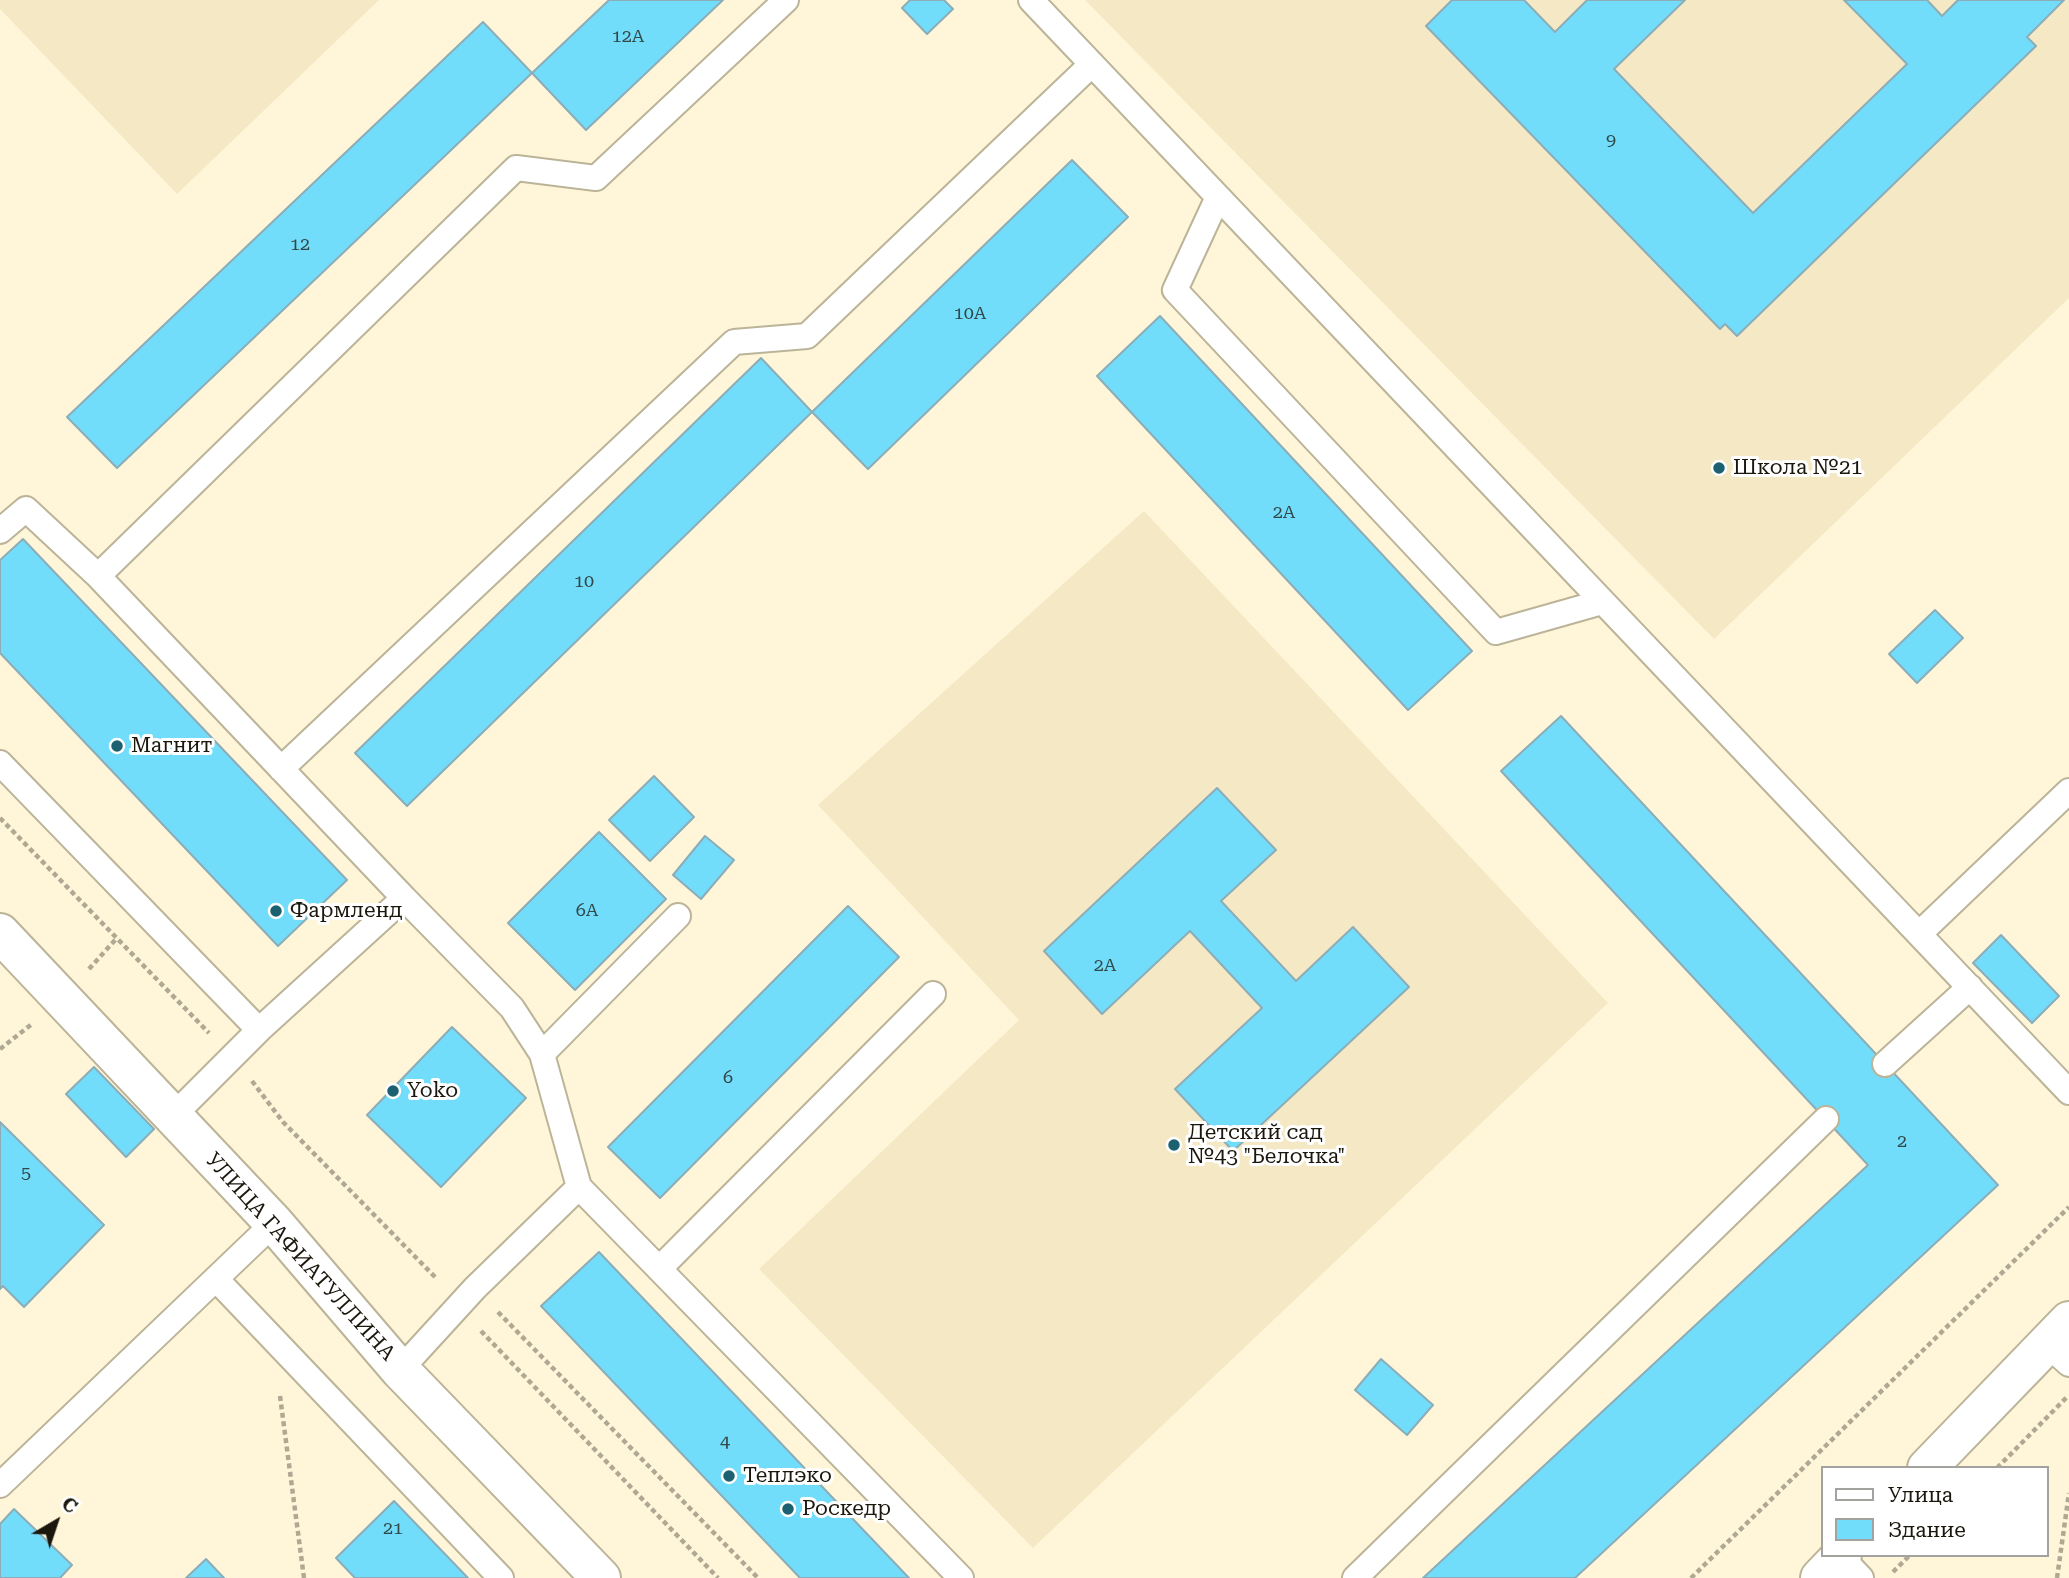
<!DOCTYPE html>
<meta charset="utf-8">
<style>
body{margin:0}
#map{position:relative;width:2069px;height:1578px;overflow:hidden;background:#fff6d9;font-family:"Roboto Serif",serif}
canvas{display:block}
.legend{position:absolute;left:1821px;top:1466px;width:228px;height:91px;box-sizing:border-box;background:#fff;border:2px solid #a4a29e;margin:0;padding:9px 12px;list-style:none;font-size:21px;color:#1b170d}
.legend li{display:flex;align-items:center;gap:14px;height:35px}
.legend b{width:35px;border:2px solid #a4a29e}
.north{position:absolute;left:21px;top:1487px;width:70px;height:70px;-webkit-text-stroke:5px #fff;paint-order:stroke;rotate:39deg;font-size:19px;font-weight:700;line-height:28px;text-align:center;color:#1b170d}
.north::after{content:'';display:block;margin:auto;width:24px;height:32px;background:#1b170d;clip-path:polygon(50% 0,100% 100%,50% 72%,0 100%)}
</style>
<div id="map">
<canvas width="2069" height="1578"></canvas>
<ul class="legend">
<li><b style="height:9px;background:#fff"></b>Улица</li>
<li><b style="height:19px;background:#72ddfb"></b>Здание</li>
</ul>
<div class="north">С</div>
</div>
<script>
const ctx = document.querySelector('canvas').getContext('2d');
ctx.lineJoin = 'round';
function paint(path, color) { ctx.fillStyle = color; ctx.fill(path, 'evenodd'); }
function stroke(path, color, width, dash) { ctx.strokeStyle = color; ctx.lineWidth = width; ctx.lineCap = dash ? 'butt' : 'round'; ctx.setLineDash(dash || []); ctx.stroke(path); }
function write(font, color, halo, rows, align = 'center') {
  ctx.font = font + ' "Roboto Serif",serif'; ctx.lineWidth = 6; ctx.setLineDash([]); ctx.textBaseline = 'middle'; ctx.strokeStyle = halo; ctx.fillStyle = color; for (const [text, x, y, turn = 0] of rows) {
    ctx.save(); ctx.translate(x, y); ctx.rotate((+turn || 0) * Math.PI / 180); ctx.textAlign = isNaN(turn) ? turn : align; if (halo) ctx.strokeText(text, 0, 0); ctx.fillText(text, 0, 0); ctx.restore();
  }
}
paint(new Path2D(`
 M0,0H379L177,194L0,9Z
 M1085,0H2069V298L1714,639Z
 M1144,511L1608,1003L1033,1548L759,1269L1019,1020L818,805Z`), '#f5e9c5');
const building = new Path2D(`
 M609,0H723L586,130L532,73Z
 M910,0H944L953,9L927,34L902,8Z
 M1452,0H1524L1555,32L1587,0H1685L1614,69L1753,213L1907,64L1844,0H1927L1942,16L1958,0H2064L2027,37L2036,46L1737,336L1725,324L1720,329L1426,26Z
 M483,22L532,73L117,468L67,417Z
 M1072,160L1128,217L868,469L812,412Z
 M1160,316L1472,651L1408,710L1097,376Z
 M761,358L812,412L407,806L355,753Z
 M23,539L347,880L278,946L0,653V560Z
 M1935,610L1963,638L1917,683L1889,654Z
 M1561,716L1998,1185L1575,1578H1423L1868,1165L1501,771Z
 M654,776L694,817L650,861L609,820Z
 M1217,788L1276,850L1221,901L1296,981L1353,927L1409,987L1233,1151L1175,1089L1262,1008L1190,931L1102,1014L1044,951Z
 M599,832L666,899L575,990L508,923Z
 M705,836L734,860L701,899L673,875Z
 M848,906L899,957L660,1198L608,1147Z
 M2001,935L2059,996L2032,1023L1973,963Z
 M452,1027L526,1098L441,1187L367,1115Z
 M94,1067L154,1129L126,1157L66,1094Z
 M0,1122L104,1225L24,1307L3,1286L0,1289Z
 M599,1252L909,1578H800L541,1306Z
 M1381,1359L1433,1405L1407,1435L1355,1390Z
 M394,1501L468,1578H355L336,1558Z
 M14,1509L72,1565L60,1578H0V1524Z
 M206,1559L224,1578H186Z`);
paint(building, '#72ddfb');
stroke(building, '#8cadb7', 2);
const lane = new Path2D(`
 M1031,0L2069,1092
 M1218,197L1175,290L1496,632L1602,602
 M0,531L26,509L98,576L516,168L596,178L786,0
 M98,576L404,898L259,1030L173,1116
 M0,763L259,1030
 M281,769L734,342L807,336L1092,64
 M404,898L512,1008L542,1054L579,1187L961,1578
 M1919,934L2069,791
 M542,1054L678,916
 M1885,1064L1970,987
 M659,1269L933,994
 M216,1279L501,1578
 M2047,1344L2069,1364
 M400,1370L475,1288L579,1187
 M0,1485L274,1223
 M1841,1557L1861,1578
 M1355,1578L1826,1119`);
const secondary = new Path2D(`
 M0,933L274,1223L400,1370L601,1578
 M1927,1468L2069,1321
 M1820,1578L1842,1555`);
stroke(lane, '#bcb498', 28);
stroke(secondary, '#bcb498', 42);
stroke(new Path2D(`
 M0,818L209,1033
 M89,969L116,939
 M0,1049L32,1024
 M252,1081L283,1122L437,1279
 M498,1312L758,1578
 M481,1331L718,1578
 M280,1396L304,1578
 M1997,1468L2068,1396
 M1893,1572L1910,1555
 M1691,1578L2069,1207
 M2057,1578L2069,1493`), '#afa892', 4.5, [5, 3.5]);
stroke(lane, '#fff', 24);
stroke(secondary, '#fff', 38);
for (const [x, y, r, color] of [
 [1719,468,7,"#1b6172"],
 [117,746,7,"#1b6172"],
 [276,911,7,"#1b6172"],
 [393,1091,7,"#1b6172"],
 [1174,1145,7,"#1b6172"],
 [729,1476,7,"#1b6172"],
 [788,1509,7,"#1b6172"]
]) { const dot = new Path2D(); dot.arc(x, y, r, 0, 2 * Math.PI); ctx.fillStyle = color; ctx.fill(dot); stroke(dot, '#fff', 2.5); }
write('18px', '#314848', null, [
 ["12А",628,37],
 ["9",1611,141],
 ["12",300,245],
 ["10А",970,314],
 ["2А",1284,513],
 ["10",584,582],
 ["6А",587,911],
 ["2А",1105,966],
 ["6",728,1078],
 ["2",1902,1142],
 ["5",26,1174],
 ["4",725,1442],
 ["21",393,1529]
]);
write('21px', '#1b170d', '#fff', [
 ["Школа №21",1733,468],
 ["Магнит",131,746],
 ["Фармленд",290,911],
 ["Yoko",407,1091],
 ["Детский сад",1188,1133],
 ["№43 \"Белочка\"",1188,1157],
 ["Теплэко",743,1476],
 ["Роскедр",802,1509]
], 'left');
write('21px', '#1b170d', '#fff', [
 ["УЛИЦА ГАФИАТУЛЛИНА",300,1257,48]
]);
</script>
